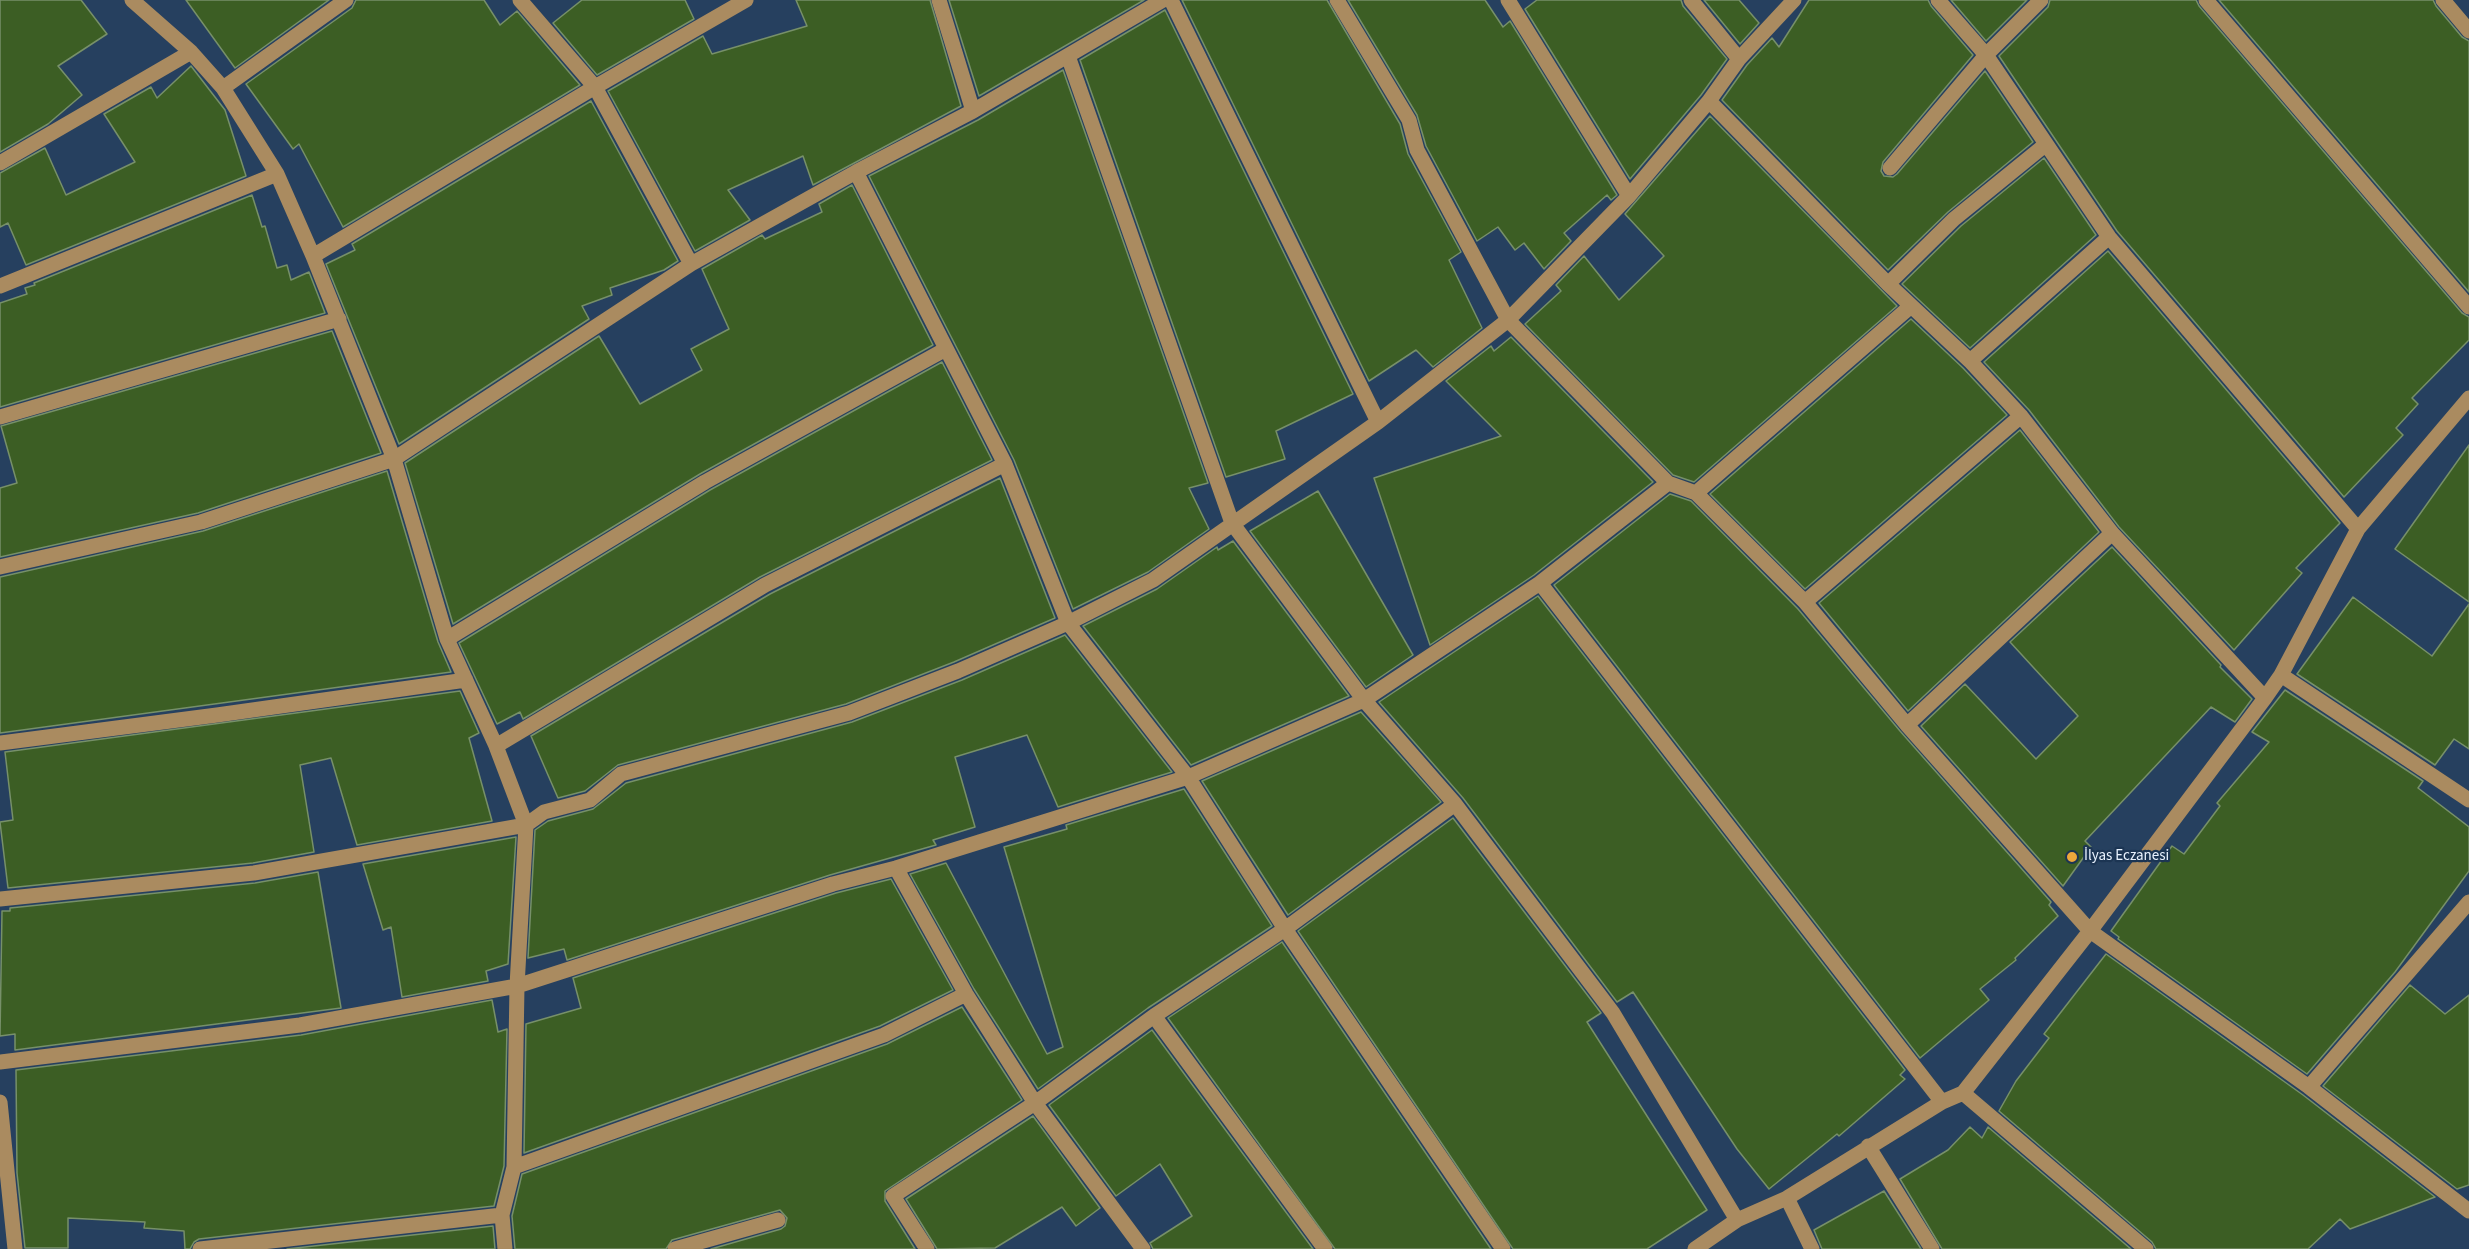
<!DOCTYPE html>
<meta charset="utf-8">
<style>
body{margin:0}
canvas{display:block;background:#26405f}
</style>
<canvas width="2469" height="1249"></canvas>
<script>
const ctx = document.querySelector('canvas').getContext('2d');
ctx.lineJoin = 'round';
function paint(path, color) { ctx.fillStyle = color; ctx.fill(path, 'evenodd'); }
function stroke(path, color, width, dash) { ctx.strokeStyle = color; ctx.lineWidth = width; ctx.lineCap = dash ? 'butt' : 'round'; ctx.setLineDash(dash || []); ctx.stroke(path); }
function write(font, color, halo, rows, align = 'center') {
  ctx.font = font + ' "Source Sans 3",sans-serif'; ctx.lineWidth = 4.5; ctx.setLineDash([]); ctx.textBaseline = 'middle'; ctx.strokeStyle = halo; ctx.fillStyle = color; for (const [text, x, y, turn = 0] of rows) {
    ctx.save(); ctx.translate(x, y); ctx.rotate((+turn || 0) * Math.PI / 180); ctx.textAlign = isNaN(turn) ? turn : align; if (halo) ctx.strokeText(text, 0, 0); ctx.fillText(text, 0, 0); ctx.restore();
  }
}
const building = new Path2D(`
 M0,0H81L107,34L58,66L82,95L48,124L0,152Z
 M186,0H329L235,68Z
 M356,0H484L500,25L517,11L580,85L343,227L299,144L293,149L246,84L352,8Z
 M582,0H685L694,19L597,75L553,23Z
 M796,0H930L961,106L813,185L803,156L728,190L750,220L695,251L608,91L703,36L712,54L807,26Z
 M949,0H1144L979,96Z
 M1182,0H1327L1400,124L1408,154L1461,252L1449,260L1482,328L1433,367L1416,350L1369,381Z
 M1348,0H1485L1503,27L1510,21L1617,195L1611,200L1607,195L1564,233L1571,241L1544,269L1524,243L1515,250L1498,227L1477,241L1426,146L1417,115Z
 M1537,0H1681L1683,6L1727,59L1701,95L1630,179L1525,9Z
 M1704,0H1739L1759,23L1740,44Z
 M1809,0H1928L1931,6L1973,55L1883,162L1881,171L1884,176L1893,177L1897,174L1985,71L2033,142L1948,212L1888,270L1722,100L1747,65L1772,38L1779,47Z
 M1951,0H2027L1986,41Z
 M2050,0H2196L2199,6L2462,313L2469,317V340L2412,398L2418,404L2396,428L2403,435L2344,497L2117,231L1999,56L2048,7Z
 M2219,0H2433L2436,6L2462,37L2469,41V292Z
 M1165,10L1353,394L1276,431L1285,459L1226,477L1080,60Z
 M191,66L225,110L246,176L26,265L8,223L0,227V173L45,148L66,195L135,162L104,114L151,87L157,98Z
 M1063,70L1208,483L1189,488L1209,529L1148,572L1073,609L1014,460L869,176L978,120Z
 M591,101L678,261L664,270L610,288L612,295L582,306L589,319L399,444L326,264L355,250L352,244Z
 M1710,116L1897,306L1694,482L1673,475L1525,324L1561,291L1556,285L1584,256L1619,300L1664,256L1625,214Z
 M2044,158L2096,235L1970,348L1902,284L1961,226Z
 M852,185L933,345L700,474L453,624L405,463L599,336L640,404L702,370L691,349L729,329L702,269L762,235L765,239L822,212L819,204Z
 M252,195L262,227L265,226L277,268L287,265L291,280L309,272L325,313L0,407V303L27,294L25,288L35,285L34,283Z
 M2108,251L2340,523L2296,568L2302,573L2234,650L2119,527L2029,410L1984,362Z
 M1911,319L1963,368L2007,415L1805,589L1710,494Z
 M332,331L381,453L198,513L0,557V488L17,483L1,426Z
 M1511,337L1653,482L1534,575L1430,645L1374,478L1501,436L1446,381L1491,346L1494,351Z
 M942,362L992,460L760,577L523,719L520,712L497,724L459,643L710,490Z
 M2020,430L2099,532L1908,711L1819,603Z
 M2469,445V602L2395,549Z
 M387,471L438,642L451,672L0,733V577L203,531Z
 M1000,478L1055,618L954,662L846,704L618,765L585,791L558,798L531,736L770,594Z
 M1318,491L1413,655L1366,687L1250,531Z
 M1670,494L1691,501L1798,609L1900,731L2051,902L2049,905L2058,916L2015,958L2016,960L1980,989L1989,1000L1920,1058L1554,585Z
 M1233,541L1349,696L1191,765L1083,626L1157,589L1217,547L1218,550Z
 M2112,547L2221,665L2220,667L2252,699L2235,722L2211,707L2085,841L2091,847L2063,886L1921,726L1965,684L2036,759L2078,716L2010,642Z
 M1538,596L1905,1070L1900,1075L1905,1079L1839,1136L1837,1134L1769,1189L1737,1149L1633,992L1617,1002L1463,798L1379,702Z
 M2353,597L2432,656L2469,604V749L2454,739L2435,765L2297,674Z
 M1065,635L1172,772L1058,807L1027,735L955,757L975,827L933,840L936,845L830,875L567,960L564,949L528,958L535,830L548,821L593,809L626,783L852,722L962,680Z
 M2285,690L2423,781L2418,788L2469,827V871L2395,972L2307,1074L2118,939L2119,937L2111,931L2172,846L2184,854L2220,806L2217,803L2269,742L2252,732Z
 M460,691L479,733L469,738L492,821L357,845L331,758L300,765L314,852L253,863L8,888L0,822L13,820L5,752Z
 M1361,712L1441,802L1288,915L1202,781Z
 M1184,789L1272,926L1148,1008L1038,1089L974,989L910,874L946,863L1047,1054L1063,1047L1004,847L1067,829L1066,825Z
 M1453,818L1601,1013L1587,1022L1707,1210L1647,1249H1513L1298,931Z
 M516,837L508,964L486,971L488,981L402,997L391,927L383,930L363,864Z
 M318,872L341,1008L15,1050V1034L0,1036L2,911H10V908L255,883Z
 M891,879L953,990L880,1026L524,1153L526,1024L581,1008L573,978L836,893Z
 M1282,942L1491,1249H1335L1168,1018Z
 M2106,954L2303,1095L2435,1197L2350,1229L2340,1219L2308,1249H2156L2152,1242L1999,1111L2016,1081L2049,1038L2044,1034Z
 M2410,985L2445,1014L2469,995V1185L2457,1189L2323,1086Z
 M492,1000L498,1032L507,1029L504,1166L494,1206L199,1239L194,1242L190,1249H185L184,1231L144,1228L145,1222L68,1218V1248H25L17,1173L16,1070L301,1035Z
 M962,1007L1022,1100L885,1191V1201L915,1249H711L781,1229L785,1226L787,1218L780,1210L672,1240L666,1249H515L512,1216L522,1174L887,1044Z
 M1152,1030L1313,1249H1153L1150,1243L1192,1216L1160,1164L1116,1196L1049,1105Z
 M1033,1116L1100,1208L1076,1226L1062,1207L995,1248L937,1249L906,1199Z
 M1970,1127L1982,1138L1988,1127L2131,1249H1942L1900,1179L1948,1150Z
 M1884,1191L1921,1249H1822L1814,1230Z
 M493,1226L495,1249H287Z`);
paint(building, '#3c5e24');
stroke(building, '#779069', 1.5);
stroke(new Path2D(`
 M132,0L191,52L223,88L277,174L313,256L394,459L447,639L496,746L526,825L517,986L514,1167L502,1215L505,1249
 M520,0L595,87L691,264
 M939,0L973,111
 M1171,0L1378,422
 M1337,0L1409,120L1417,150L1508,320L1668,483L1696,493L1805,602L1907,725L2090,931L2309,1087L2469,1211
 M1508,0L1629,196
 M1691,0L1739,59
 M1938,0L1986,55L2109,237L2358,529
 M2206,0L2469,307
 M2443,0L2469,31
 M1068,56L1232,523L1364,700L1455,804L1613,1013L1737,1220
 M223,88L346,0
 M1709,101L1888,284L1970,361L2021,416L2112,533L2265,698
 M0,163L191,52
 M1890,168L1986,55L2041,0
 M856,172L1005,464L1068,623L1188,777L1285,929L1503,1249
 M313,256L595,87L746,0
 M1888,284L1954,219L2045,145
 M0,286L277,174
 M1970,361L2109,237
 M0,417L339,319
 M1696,493L1911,306
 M0,567L201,522L394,459L691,264L856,172L973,111L1163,0
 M1540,583L1668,483
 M1805,602L2021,416
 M447,639L705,482L946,349
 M2281,675L2469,800
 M1907,725L2112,533
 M0,743L217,715L466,680
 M496,746L765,585L1005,464
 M896,868L966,994L1035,1103L1143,1249
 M0,899L254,873L526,825L544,812L590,800L621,774L849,713L958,671L1068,623L1153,580L1378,422L1508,320L1629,196L1709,101L1739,59L1794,0
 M1154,1016L1325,1249
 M0,1062L300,1025L517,986L833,884L896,868L1188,777L1364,700L1540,583L1942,1102
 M2309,1087L2469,902
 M1963,1093L2146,1249
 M0,1102L15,1249
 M1868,1146L1932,1249
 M514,1167L884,1035L966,994
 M1787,1198L1812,1249
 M200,1249L502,1215
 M675,1249L778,1220
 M927,1249L893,1196L1035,1103L1154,1016L1285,929L1455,804
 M1695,1249L1737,1220L1787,1198L1942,1102L1963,1093L2090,931L2265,698L2281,675L2358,529L2469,398`), '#aa8b60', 15);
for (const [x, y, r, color] of [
 [2072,857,6,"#eda83c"]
]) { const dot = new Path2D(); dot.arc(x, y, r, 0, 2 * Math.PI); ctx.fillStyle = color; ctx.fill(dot); stroke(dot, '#1c3553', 2); }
write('15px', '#e9f2fe', '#1c3553', [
 ["İlyas Eczanesi",2084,857]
], 'left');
</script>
